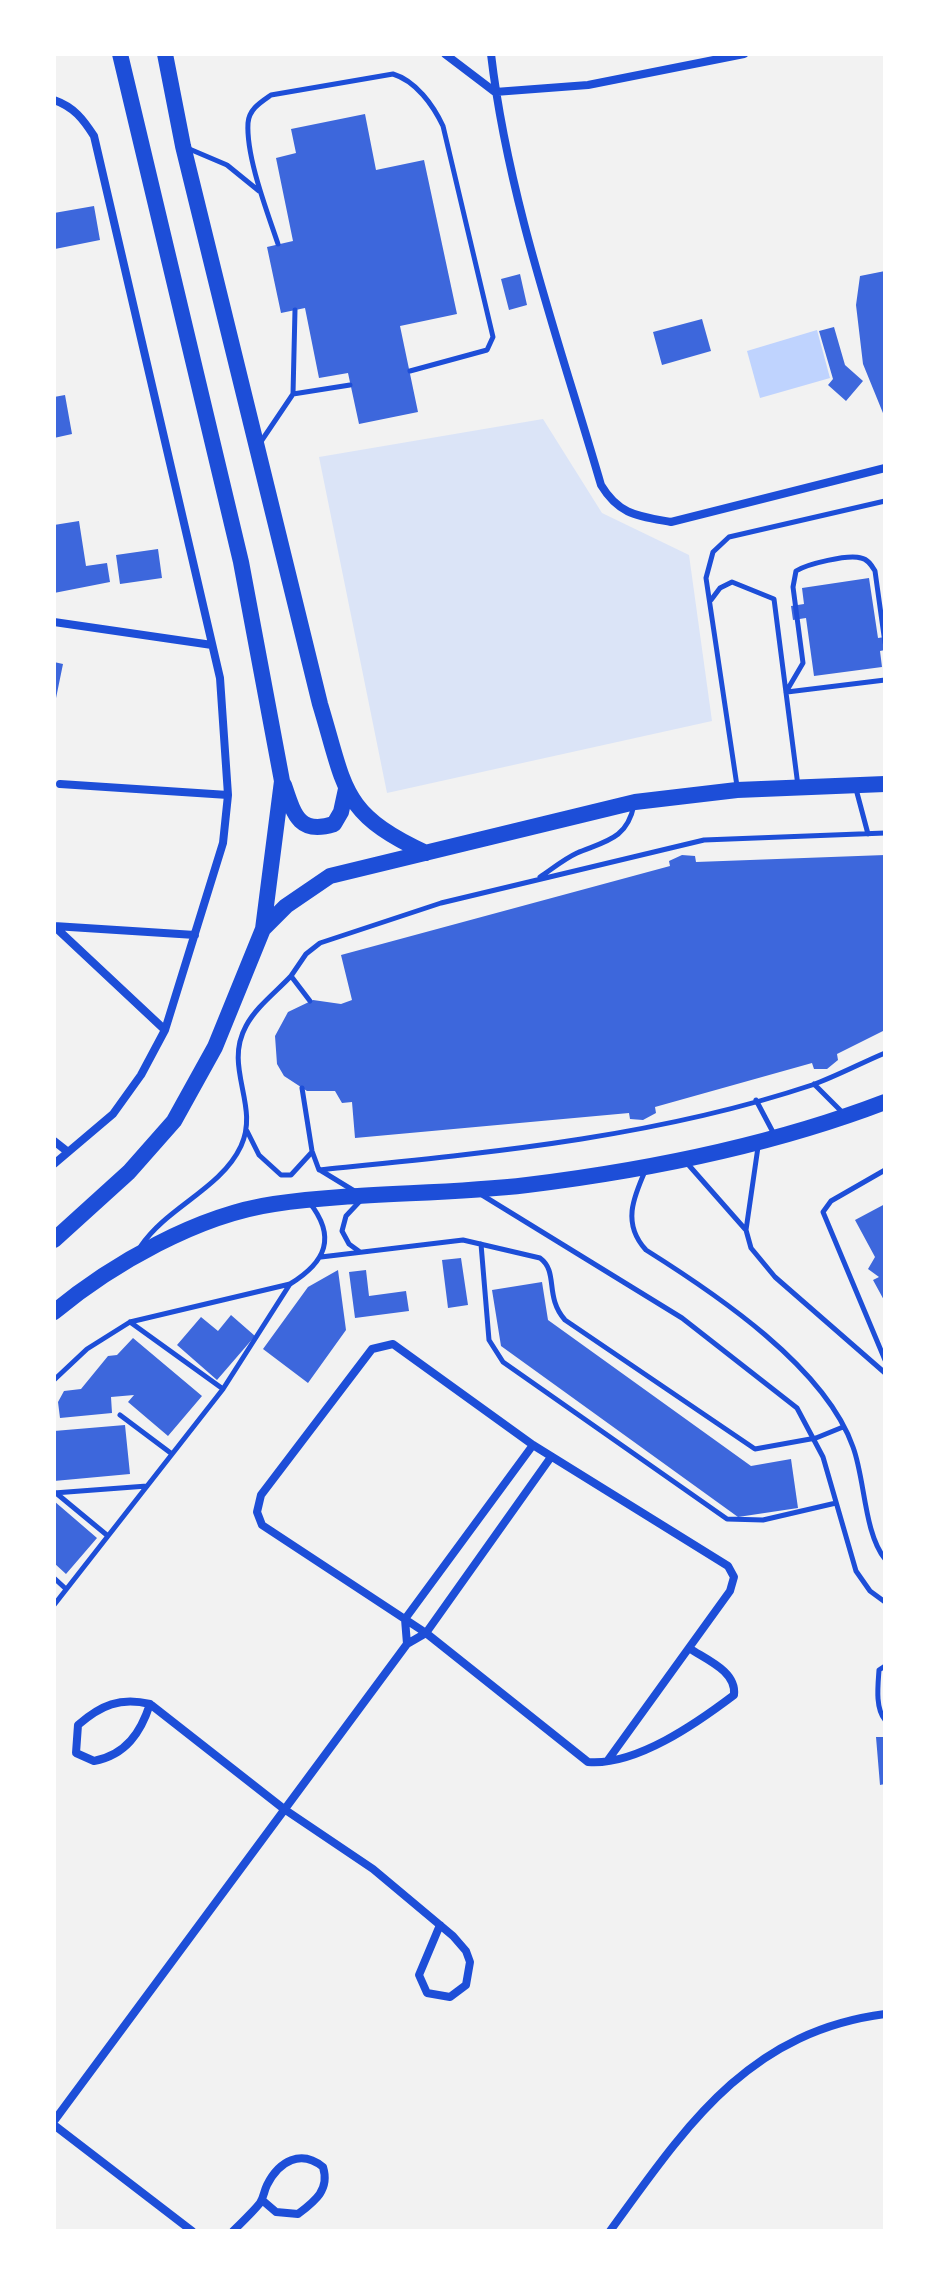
<!DOCTYPE html>
<style>
body{margin:0}
#map{position:relative;width:939px;height:2285px;overflow:hidden;background:#f2f2f2;font-family:Helvetica,sans-serif}
canvas{display:block}
.frame{position:absolute;inset:0;border:56px solid #fff;pointer-events:none}
</style>
<div id="map">
<canvas width="939" height="2285"></canvas>
<div class="frame"></div>
</div>
<script>
const ctx = document.querySelector('canvas').getContext('2d');
ctx.lineJoin = 'round';
function paint(path, color) { ctx.fillStyle = color; ctx.fill(path, 'evenodd'); }
function stroke(path, color, width, dash) { ctx.strokeStyle = color; ctx.lineWidth = width; ctx.lineCap = dash ? 'butt' : 'round'; ctx.setLineDash(dash || []); ctx.stroke(path); }
paint(new Path2D(`
 M543,419L602,513L689,555L712,721L387,793L319,457Z`), '#dbe4f7');
paint(new Path2D(`
 M817,330L830,378L760,398L747,351Z`), '#bfd3fe');
paint(new Path2D(`
 M365,114L376,170L424,160L457,314L400,326L418,412L359,424L348,373L319,378L305,308L281,313L267,247L293,241L276,158L296,153L291,129Z
 M94,206L100,240L55,249L54,213Z
 M885,271V418L863,364L856,305L860,276Z
 M520,274L527,305L509,310L501,279Z
 M702,319L711,351L662,365L653,332Z
 M834,327L845,365L863,381L846,401L828,385L833,379L819,331Z
 M65,395L72,434L54,438V397Z
 M79,521L86,566L107,563L110,582L54,593V525Z
 M158,549L162,578L120,584L116,555Z
 M869,578L878,638L885,637V650L880,651L882,667L814,676L806,618L793,620L791,606L804,604L802,588Z
 M54,662L63,664L55,703H54Z
 M682,855L695,856L696,862L885,855V1030L837,1054L838,1060L827,1069H814L812,1063L655,1107L656,1113L643,1120L630,1119L629,1113L355,1138L352,1102L342,1103L335,1091H307L284,1076L277,1064L275,1036L288,1012L313,1000L341,1004L352,1000L341,955L670,866L669,861Z
 M885,1204V1302L873,1280L879,1277L868,1269L875,1257L855,1220Z
 M461,1258L468,1305L448,1308L442,1260Z
 M338,1270L346,1330L308,1383L263,1349L308,1287Z
 M366,1270L369,1296L406,1291L409,1311L355,1318L349,1272Z
 M542,1282L548,1320L751,1466L791,1459L798,1508L738,1517L501,1346L492,1290Z
 M231,1315L255,1336L217,1380L177,1345L201,1317L218,1331Z
 M133,1338L202,1396L168,1436L128,1402L134,1395L111,1397L112,1413L60,1418L58,1402L64,1391L81,1389L108,1356L117,1355Z
 M125,1425L130,1474L54,1481V1431Z
 M54,1501L97,1538L66,1574L54,1563Z
 M876,1737H885V1784L880,1785Z`), '#3d67dc');
stroke(new Path2D(`
 M187,148L227,165L259,191
 M278,244C267,211 246,157 248,123C249,109 261,102 271,95L393,74C416,81 433,105 443,126L493,337L487,350L410,371
 M293,394L350,385
 M260,443L293,394L295,310
 M711,600L720,588L732,582L774,599L798,786
 M786,692L803,663L793,587L796,571C807,564 848,554 861,558C868,559 872,566 875,571L885,643
 M787,692L885,680
 M737,786L706,578L713,552L729,537L885,501
 M856,789L868,834
 M540,877C552,869 564,859 577,853C606,841 627,839 634,805
 M310,1001L291,976L306,954L320,943L441,903L704,840L885,833
 M814,1084L843,1113
 M302,1088L312,1151L319,1170C485,1153 653,1138 812,1085C837,1076 861,1063 885,1053
 M756,1100L775,1136
 M247,1131L259,1155L281,1175H291L312,1152
 M758,1147L746,1230L751,1248L775,1277L885,1373
 M686,1162L745,1229
 M646,1169C633,1198 622,1224 646,1250C716,1294 825,1367 853,1447C865,1479 864,1533 885,1559
 M320,1170L356,1192
 M885,1170L831,1201L823,1212L885,1360
 M482,1195L682,1318L797,1408L823,1457L856,1571L870,1591L885,1602
 M481,1244L489,1340L503,1362L727,1519L763,1520L836,1503
 M141,1246C167,1207 221,1189 241,1146C260,1105 223,1068 246,1026C256,1007 276,992 291,976
 M360,1252L349,1244L342,1231L346,1216L361,1200
 M321,1257L463,1240L540,1258C559,1272 544,1296 565,1320L755,1449L816,1438L843,1427
 M130,1322L223,1389
 M54,1380L87,1349L130,1322L290,1284C326,1262 337,1237 309,1202
 M120,1415L172,1454
 M54,1493L147,1486
 M56,1493L108,1536
 M54,1578L66,1589
 M54,1605L223,1389L290,1284
 M885,1666L879,1670C878,1685 875,1708 885,1720`), '#1d4ed8', 5);
stroke(new Path2D(`
 M445,54L495,92L588,85L744,54
 M491,54C508,200 560,344 601,485C619,515 638,516 671,522L885,468
 M54,100C74,107 83,119 94,136L220,678L228,795L223,843L165,1030L141,1075L113,1114L54,1164
 M54,622L212,645
 M60,784L228,795
 M54,926L165,1030
 M54,926L195,935
 M54,1141L68,1152
 M533,1445L405,1619L407,1644L426,1633L551,1457
 M150,1704C141,1732 126,1755 94,1761L76,1753L78,1725C101,1705 120,1697 150,1704L284,1809L373,1869L453,1936L466,1951L470,1962L466,1985L450,1997L427,1993L419,1975L440,1925
 M608,1760L730,1591L734,1577L728,1566L533,1445L393,1344L372,1349L261,1495L257,1512L262,1525L426,1633L588,1762C636,1766 697,1723 734,1695C737,1671 705,1659 689,1648
 M54,2121L407,1644
 M54,2125L192,2231
 M233,2231C242,2222 252,2213 260,2203C264,2197 264,2191 267,2185C279,2161 301,2149 323,2167C330,2190 315,2201 298,2214L276,2212L262,2200
 M610,2231C685,2128 747,2032 885,2014`), '#1d4ed8', 8);
stroke(new Path2D(`
 M120,54L241,562L282,781L263,929
 M165,54L183,146L320,704C346,789 340,813 426,853
 M284,785C294,815 299,835 334,824L341,812L346,789
 M54,1240L129,1172L174,1121L215,1047L263,929L286,906L330,876L635,802L737,790L885,784
 M54,1312C112,1264 198,1215 274,1204C357,1192 443,1195 527,1185C649,1170 770,1146 885,1102`), '#1d4ed8', 16);
</script>
